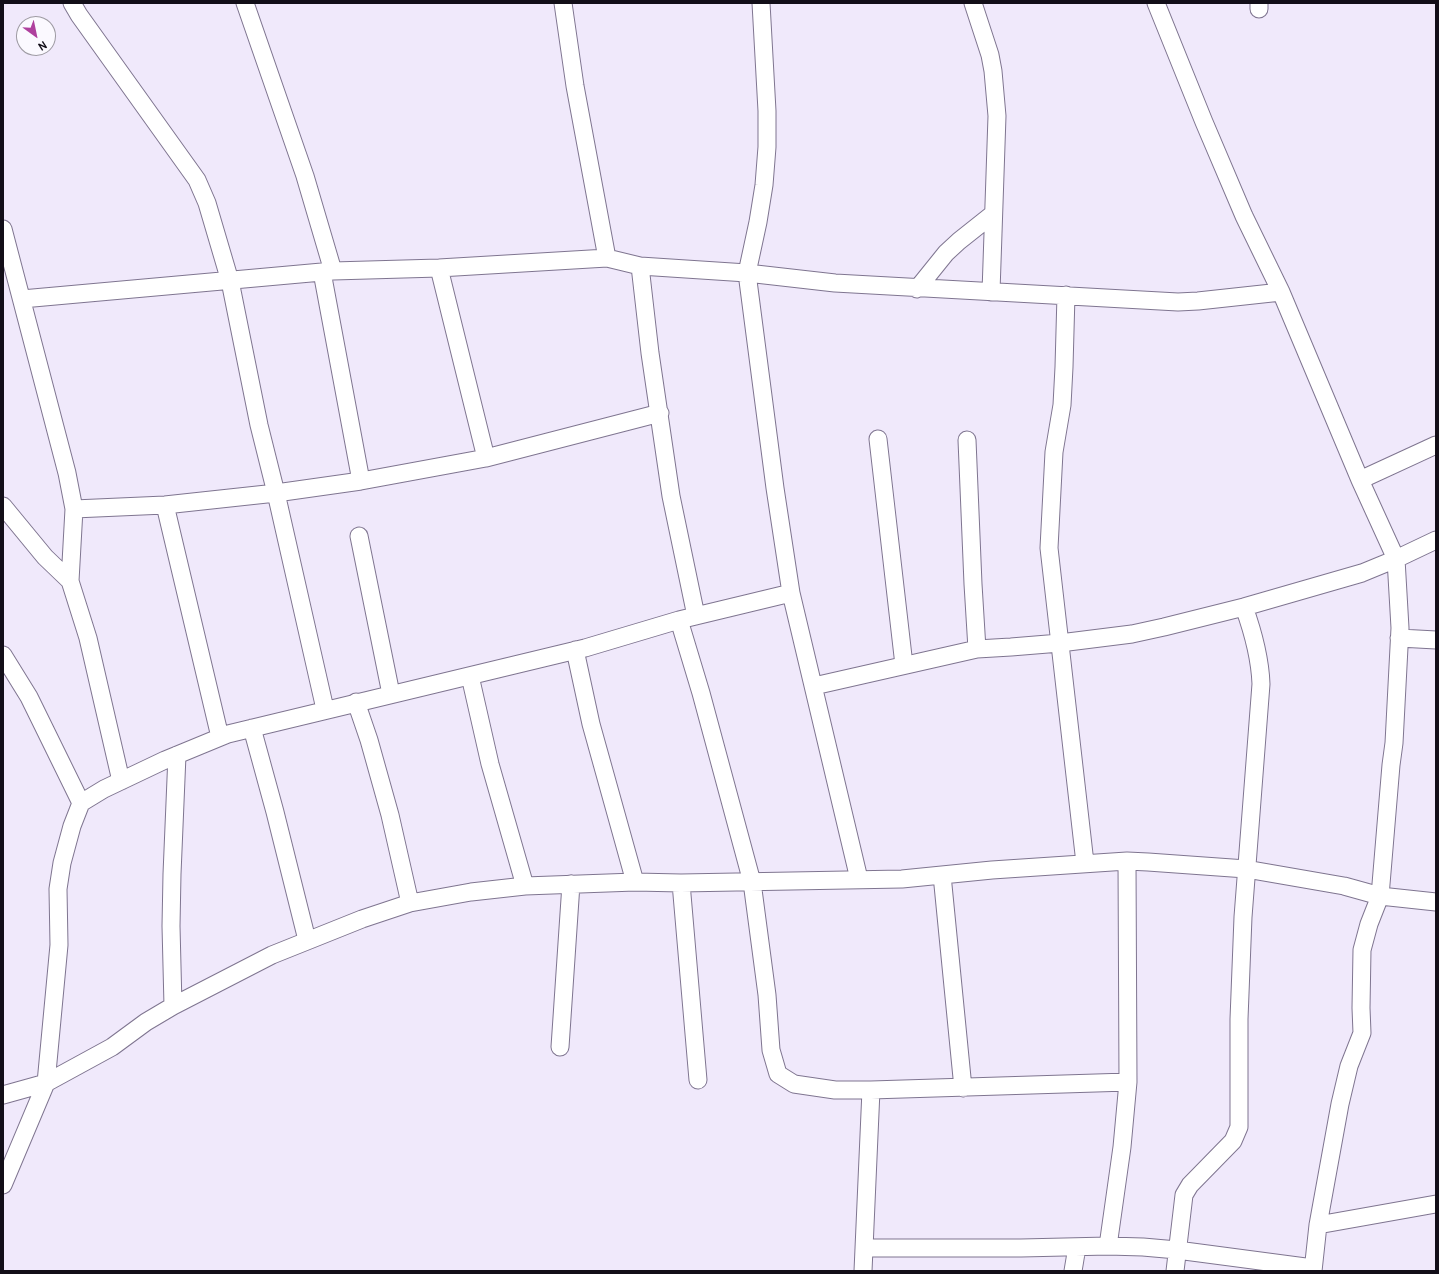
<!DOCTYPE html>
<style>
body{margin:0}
#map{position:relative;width:1439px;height:1274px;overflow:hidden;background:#f0e9fb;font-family:Overpass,sans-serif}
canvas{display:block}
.frame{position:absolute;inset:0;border:4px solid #120e18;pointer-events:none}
.north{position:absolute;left:16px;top:16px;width:40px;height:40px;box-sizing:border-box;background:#fbf9ff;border:1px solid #9e9ba3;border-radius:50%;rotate:147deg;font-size:11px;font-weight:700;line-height:16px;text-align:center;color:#120e18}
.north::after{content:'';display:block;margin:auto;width:14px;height:18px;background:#af409e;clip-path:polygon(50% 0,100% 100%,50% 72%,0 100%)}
</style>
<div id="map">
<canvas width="1439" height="1274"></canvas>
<div class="frame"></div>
<div class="north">N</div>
</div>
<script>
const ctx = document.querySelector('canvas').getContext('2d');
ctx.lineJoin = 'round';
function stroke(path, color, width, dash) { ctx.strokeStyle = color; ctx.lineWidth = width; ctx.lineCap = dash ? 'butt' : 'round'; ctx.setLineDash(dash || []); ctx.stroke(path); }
const street = new Path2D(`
 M72,3L79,15L197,180L207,203L230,281L259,425L276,493L325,709
 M245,3L305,176L333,271
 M563,3L575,86L607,258
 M761,3L767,111V147L764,185L758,222L747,273L775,488L791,593L859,879
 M973,3L990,55L993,71L997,116L991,292
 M1156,3L1204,122L1244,216L1281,292L1360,480L1396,559L1400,628L1394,743L1391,765L1380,896L1369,924L1362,950L1361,1008L1362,1033L1349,1066L1340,1104L1318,1225L1313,1271
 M1259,9V3
 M3,229L67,473L74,509L70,581L88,638L121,781
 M640,266L650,353L671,496L696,616
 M439,268L486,458
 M322,272L361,481
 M917,289L946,253L959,241L993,214
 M1066,295L1064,367L1062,405L1054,452L1049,548L1085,863
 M22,299L333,271L439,268L607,258L640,266L747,273L835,283L1178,302L1198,301L1281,292
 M878,439L904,665
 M967,440L973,584L977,649
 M1360,480L1436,445
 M165,505L220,737
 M3,506L45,557L70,581
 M74,509L165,505L276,493L361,481L486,458L660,413
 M359,536L391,694
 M679,620L701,693L752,882L767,995L771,1050L778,1074L794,1084L835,1090H871L1128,1082
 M1399,638L1436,640
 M575,650L591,724L635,882
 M3,655L29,697L81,803
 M470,676L490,764L525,886
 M814,686L977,649L1011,647L1060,643L1132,634L1164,627L1244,607L1362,573L1396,559L1436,540
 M356,702L369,740L390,815L410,903
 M252,728L275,812L307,940
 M942,875L963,1088
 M681,883L698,1080
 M173,1006L171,926L172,874L177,755
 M560,1047L571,884
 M3,1095L46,1083L112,1047L146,1022L173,1006L272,955L362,919L410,903L471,892L525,886L635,882L681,883L902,879L992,870L1127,861L1148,862L1246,869L1344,886L1380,896L1436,902
 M3,1185L46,1083L59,945L58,889L62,863L72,826L81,803L104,789L165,760L228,734L585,648L679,620L791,593
 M1318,1225L1436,1204
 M1108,1246L1122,1147L1128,1082L1127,861
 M864,1248H1021L1108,1246L1143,1247L1177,1250L1313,1268
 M863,1271L871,1090
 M1073,1271L1077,1247
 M1175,1271L1184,1195L1190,1185L1233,1141L1239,1127V1019L1243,917L1261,684C1260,657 1253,632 1244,607`);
stroke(street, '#7f7590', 19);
stroke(street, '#fff', 17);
</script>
